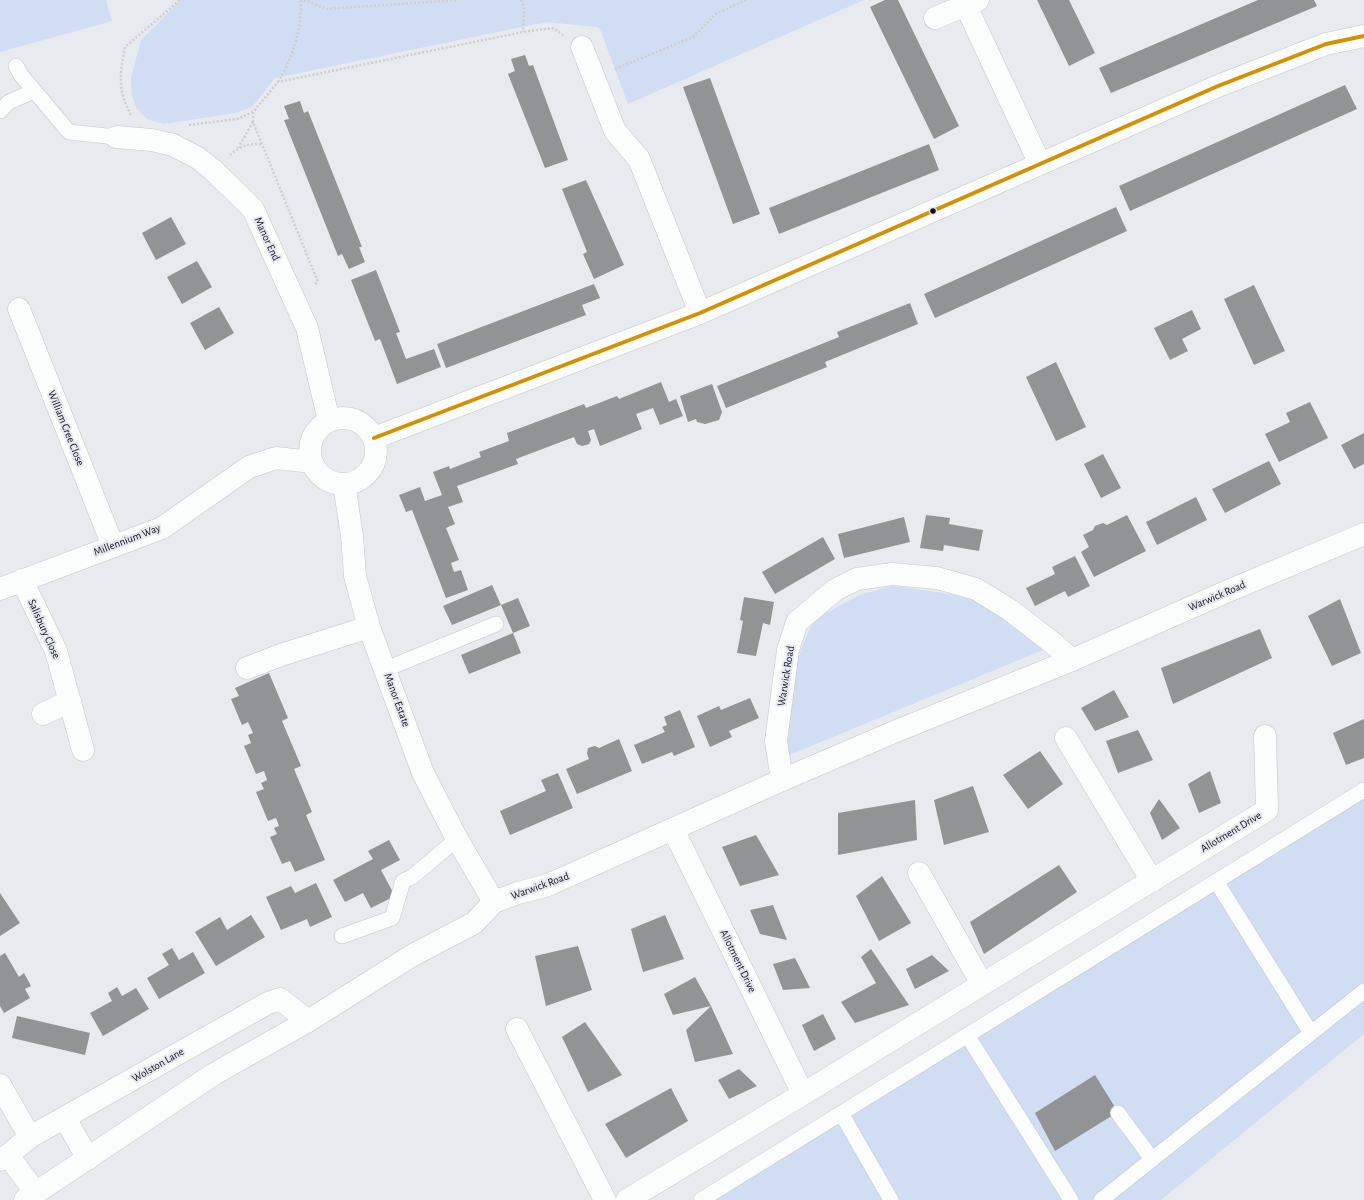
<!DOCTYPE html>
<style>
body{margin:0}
canvas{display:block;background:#e7eaee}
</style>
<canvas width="1364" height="1200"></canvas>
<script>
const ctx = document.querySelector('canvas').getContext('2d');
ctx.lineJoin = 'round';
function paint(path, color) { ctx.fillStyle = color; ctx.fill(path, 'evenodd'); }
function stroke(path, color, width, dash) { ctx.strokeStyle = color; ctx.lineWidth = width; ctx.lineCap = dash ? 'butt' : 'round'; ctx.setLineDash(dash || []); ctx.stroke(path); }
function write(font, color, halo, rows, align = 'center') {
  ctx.font = font + ' "Alegreya Sans",sans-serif'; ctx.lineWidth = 4; ctx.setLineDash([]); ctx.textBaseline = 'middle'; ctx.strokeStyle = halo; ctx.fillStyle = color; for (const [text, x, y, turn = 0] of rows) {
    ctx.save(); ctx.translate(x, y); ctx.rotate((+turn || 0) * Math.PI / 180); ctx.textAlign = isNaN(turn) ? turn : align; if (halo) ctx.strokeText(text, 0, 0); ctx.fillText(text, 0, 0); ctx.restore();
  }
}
paint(new Path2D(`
 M0,0H106L112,21L0,52Z
 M179,0H864L628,104L600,29L597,27L546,22L275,78L252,107L235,113L164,124L147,119L137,109L132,96L131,78L141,40L179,2Z
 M892,586C927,591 976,594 1005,615C1018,624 1031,639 1043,650L787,756L791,683L802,647L810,628L818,617L860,595Z
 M1364,790V1034L1161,1200H701Z`), '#d1ddf2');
paint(new Path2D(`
 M885,0H898L959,126L934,139L870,7Z
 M1037,0H1069L1095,53L1069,66Z
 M1258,0H1314L1317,6L1111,93L1099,68Z
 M525,55L529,66L533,65L568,160L545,168L508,74L515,71L511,59Z
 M710,78L760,214L733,224L683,87Z
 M1345,85L1357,109L1130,211L1119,186Z
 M300,101L304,113L308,111L362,247H359L365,262L349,269L342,254L338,256L284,120L289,119L284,106Z
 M929,144L939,170L779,234L769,208Z
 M586,180L624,265L594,279L583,254L587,252L562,189Z
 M1116,207L1127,231L935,318L924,294Z
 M171,217L186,244L156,260L142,233Z
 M197,261L212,287L182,304L167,277Z
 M376,270L400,332L396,333L406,359L434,349L441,367L397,384L380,339L375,341L351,280Z
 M594,284L600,298L582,305L586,315L446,368L437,344Z
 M1254,285L1285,351L1254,365L1224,299Z
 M910,303L918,324L825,362L827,367L726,408L717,386L839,337L837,332Z
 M219,307L234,333L205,350L190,323Z
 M1192,310L1201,329L1182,339L1188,351L1170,360L1154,328Z
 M1056,362L1086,427L1056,441L1026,377Z
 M661,382L669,402L676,399L683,416L660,425L653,408L636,414L642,429L600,446L594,429L588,431L591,440L589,444L582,446L577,444L574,437L516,459L518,464L457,486L463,502L448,507L455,524L446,528L459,560L451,563L454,572L461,570L468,590L446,598L412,510L406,512L399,495L420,487L425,501L442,495L433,472L449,466L450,469L481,457L479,452L509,441L507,433L584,404L586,408L617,396L619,399Z
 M712,384L722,412L719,420L705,424L697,422L696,419L688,422L680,396Z
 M1310,402L1328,438L1279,462L1265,434L1290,422L1286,413Z
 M1364,433V464L1354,469L1341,445Z
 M1103,454L1121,488L1101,498L1084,464Z
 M1269,461L1281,484L1225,513L1212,489Z
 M1196,497L1207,520L1157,545L1146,522Z
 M926,515L950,518L949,524L983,530L979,551L944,545L943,551L920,548Z
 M1127,515L1146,551L1094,577L1081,552L1089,547L1083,535L1093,530L1095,526L1103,523L1107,525Z
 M904,517L910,542L844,558L838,534Z
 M823,537L835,559L775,594L762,572Z
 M1075,556L1090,586L1068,597L1065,591L1035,606L1026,588L1055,574L1052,567Z
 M492,585L501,605L518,598L530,626L513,633L501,605L452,625L443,606Z
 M744,597L774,602L770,625L763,623L756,656L737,653L743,621L740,620Z
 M1340,599L1361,653L1332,666L1308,616Z
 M1260,629L1272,658L1173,704L1161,668Z
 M513,633L521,653L469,674L461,655Z
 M269,673L288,718L282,721L301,766L294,769L312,812L306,815L325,860L295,872L290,861L282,864L270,837L277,834L274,828L279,826L276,818L268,821L256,792L264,789L261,783L267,780L264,771L256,774L244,746L251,743L248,735L253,733L248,722L242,725L231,699L239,696L235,688Z
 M1114,690L1129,717L1095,731L1081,708Z
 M750,698L759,718L729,731L732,737L710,747L697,716L719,706L721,710Z
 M680,710L695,747L674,756L672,752L642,764L634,745L665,732L662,727L667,725L664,717Z
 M1364,719V758L1346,765L1333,733Z
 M1138,730L1153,760L1118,773L1106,741Z
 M619,739L632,771L577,794L566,769L589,759L587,754L588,748L595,746L599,748Z
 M1040,751L1063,784L1028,809L1003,775Z
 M1210,771L1221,803L1199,813L1188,784Z
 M558,773L573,808L510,835L500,811L546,791L541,780Z
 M973,786L989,832L944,845L934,800Z
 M1159,799L1180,828L1162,840L1150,813Z
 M915,800L917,840L838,855V813Z
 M756,835L779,875L740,886L722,847Z
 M389,840L400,860L381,870L395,896L371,908L363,893L345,902L333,880L373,859L368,851Z
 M1059,865L1077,892L984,954L970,922Z
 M882,876L911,923L879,941L856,896Z
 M316,883L332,917L310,927L307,919L281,930L266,897L291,886L295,893Z
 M0,893L20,923L0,936Z
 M773,905L787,940L760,934L750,910Z
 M251,915L265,937L216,966L195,932L220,917L227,930Z
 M665,915L684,959L643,972L631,929Z
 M578,946L592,990L546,1006L535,956Z
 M172,948L179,960L193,952L205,973L159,999L147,978L169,965L162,954Z
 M871,949L909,1005L855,1023L841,1002L876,983L861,957Z
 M5,953L19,977L24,973L31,986L25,989L30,998L4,1013L0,1006V956Z
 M932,955L949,971L915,989L906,969Z
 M795,958L810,988L783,990L773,964Z
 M695,977L711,1006L673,1015L664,994Z
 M117,987L122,996L136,988L149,1009L103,1036L90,1013L112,1001L108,993Z
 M711,1006L733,1054L695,1062L686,1030Z
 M823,1014L836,1039L814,1051L802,1025Z
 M17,1016L90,1033L85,1055L12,1038Z
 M585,1022L622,1075L588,1092L562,1037Z
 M739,1069L757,1086L729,1099L718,1080Z
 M1095,1075L1118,1112L1055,1151L1035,1113Z
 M671,1088L688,1121L626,1158L605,1124Z`), '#919395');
const lane = new Path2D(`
 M16,66L21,75L69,132L116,137
 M0,111L9,102L34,91
 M386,669L496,624
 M1216,881L1311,1033
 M342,936L392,918L403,881L412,877L457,839
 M967,1035L1071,1200
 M841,1113L891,1200
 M1118,1113L1152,1159
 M701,1200L1364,790
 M1101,1200L1364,991`);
const street = new Path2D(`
 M966,6L1040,164
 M935,18L978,0
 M582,47L615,131L639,159L700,313
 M116,137L152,140L173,145L198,158L213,170L253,209L307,328L329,421
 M19,309L113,546
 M310 451a33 33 0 1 1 66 0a33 33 0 1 1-66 0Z
 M374,438L700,313L1218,86L1326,44L1364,36
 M344,484L352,536L355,576L369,627L423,773L457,839L494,902
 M22,580L56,651L83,750
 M0,589L162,528L249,467L276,458L312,462
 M247,668L281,655L369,627
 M43,714L70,701
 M1066,738L1152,881
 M782,780L776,741L788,650L797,622L835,590L857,579L892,574L937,578L976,589L1010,610L1054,644L1072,660
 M919,873L982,984
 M517,1029L605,1200
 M0,1085L30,1137
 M803,1094L1267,810L1265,736
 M65,1118L88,1159
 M8,1155L30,1137L268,1003L280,999L308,1021
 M0,1160L8,1155L35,1192
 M627,1200L803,1094L673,829`);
const secondary = new Path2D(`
 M25,1200L214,1074L308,1021L413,955L474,923L494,902L518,893L548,885L782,780L894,732L1072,660L1228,591L1364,534`);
stroke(lane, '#c3c6c9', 16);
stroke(street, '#c3c6c9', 23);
stroke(secondary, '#c3c6c9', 23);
stroke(new Path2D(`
 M304,0L327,9L459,0
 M521,0L524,7L523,32
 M615,69L693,37L716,14L746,0
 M278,82C293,59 302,27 301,0
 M253,112V122L318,282L314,285
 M131,115C117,89 120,74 125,47L180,0
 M189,125L237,119L253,112L278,82L523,32L553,28L563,35
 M238,148L253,122
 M230,155C241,145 248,144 262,144`), '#cececf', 2.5, [2, 2]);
stroke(lane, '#fbfcfc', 15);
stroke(street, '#fbfcfc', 22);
stroke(secondary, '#fbfcfc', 22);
stroke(new Path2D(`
 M374,438L700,313L1218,86L1326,44L1364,36`), '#d49003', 4);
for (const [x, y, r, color] of [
 [933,211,3.5,"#101114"]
]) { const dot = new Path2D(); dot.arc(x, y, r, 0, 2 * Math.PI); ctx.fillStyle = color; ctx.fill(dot); stroke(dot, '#e4e9f1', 1.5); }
write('11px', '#101114', '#e4e9f1', [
 ["Manor End",267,239,65],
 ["William Cree Close",66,428,68],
 ["Millennium Way",127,540,-21],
 ["Warwick Road",1217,596,-23],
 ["Salisbury Close",44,629,66],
 ["Warwick Road",786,676,-81],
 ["Manor Estate",397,700,70],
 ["Allotment Drive",1231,832,-31],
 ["Warwick Road",540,886,-20],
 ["Allotment Drive",738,961,64],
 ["Wolston Lane",158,1065,-30]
]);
</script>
